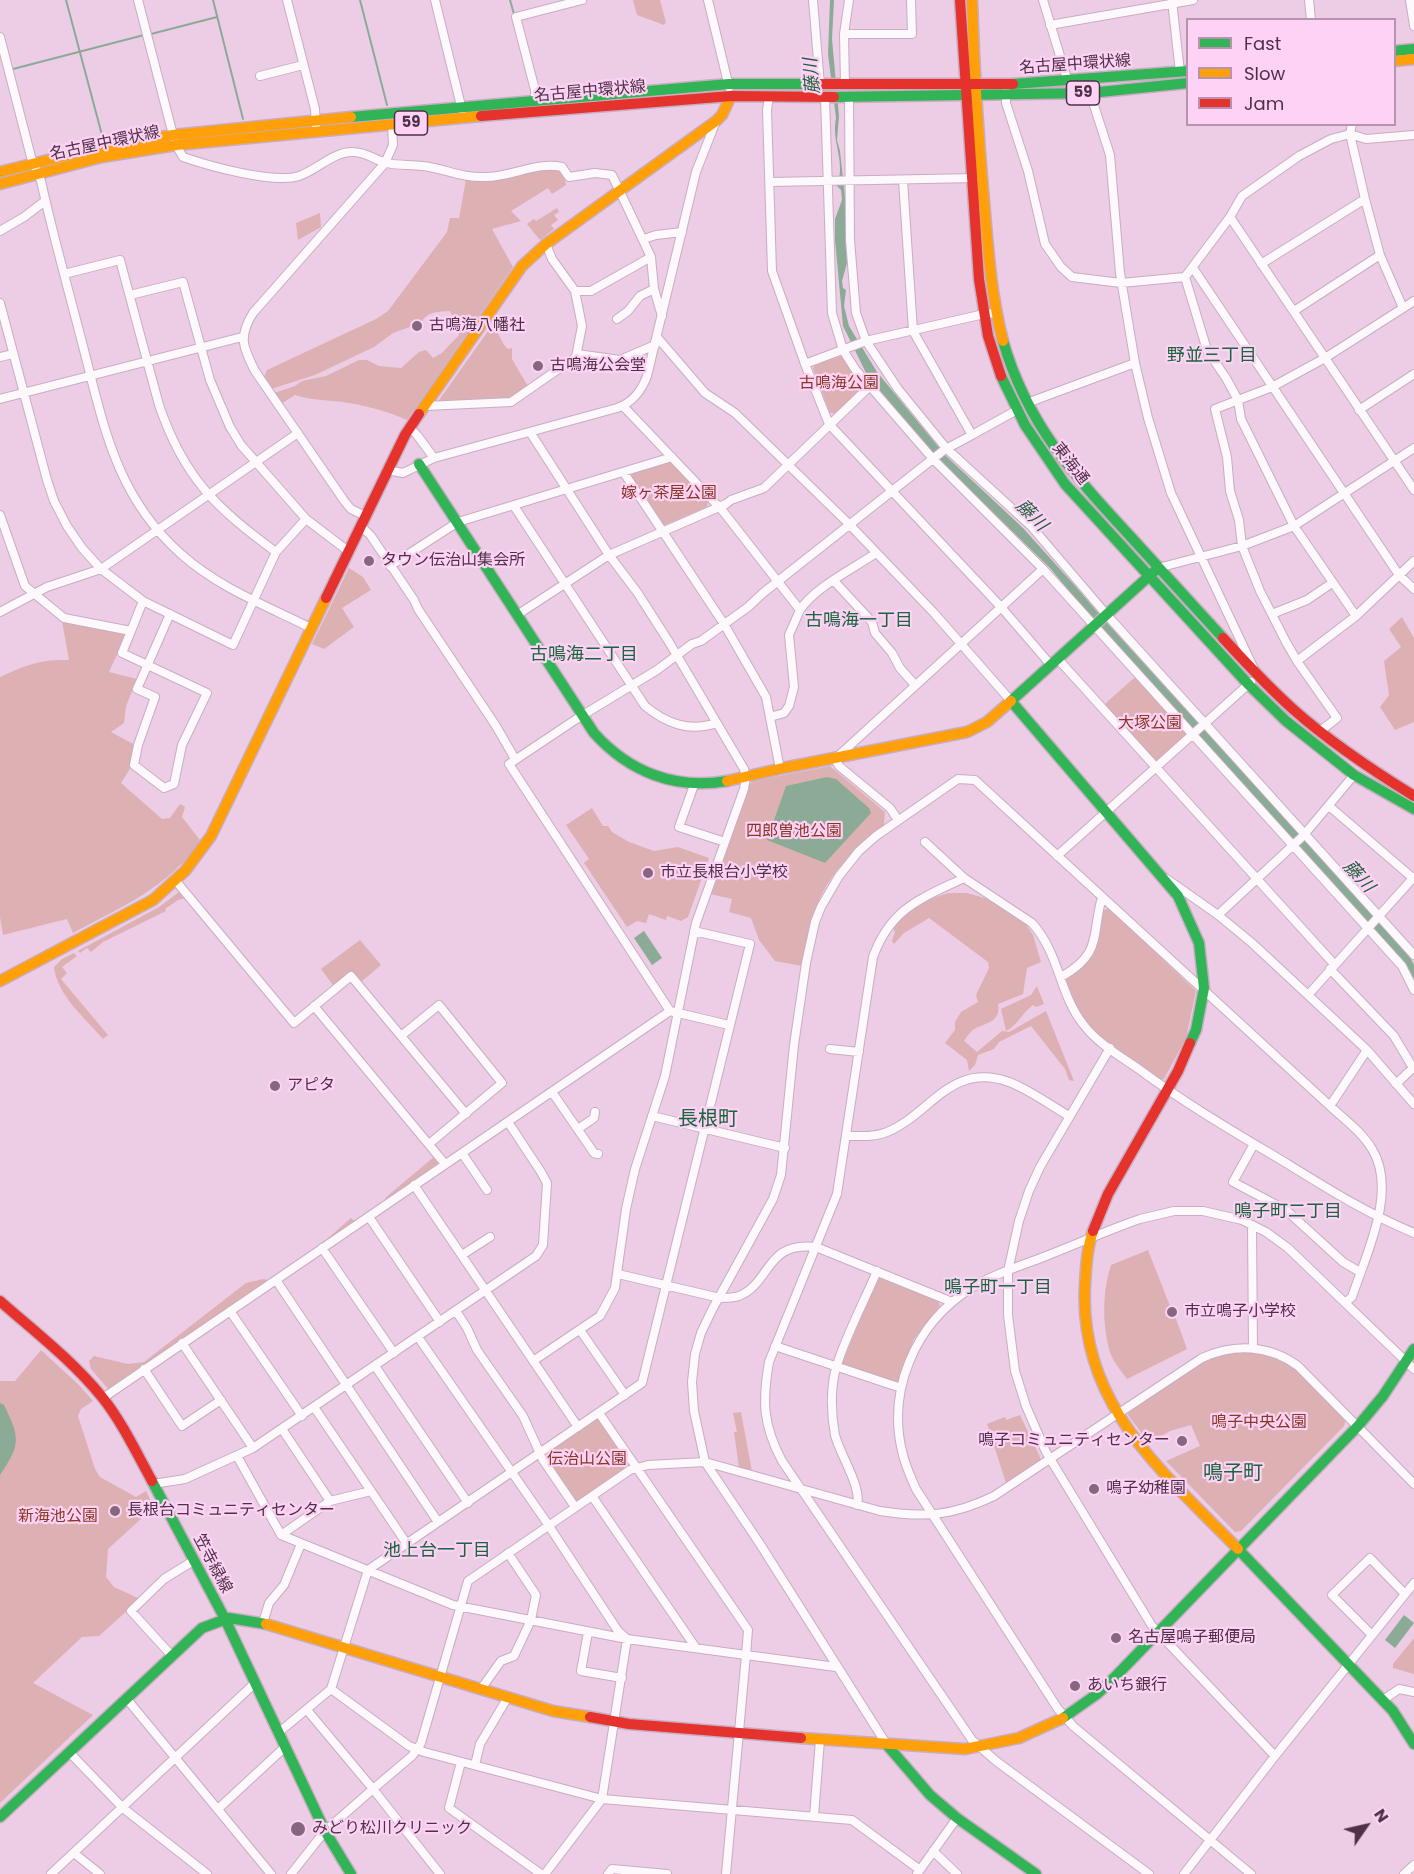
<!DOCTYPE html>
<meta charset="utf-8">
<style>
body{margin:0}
#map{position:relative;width:1414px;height:1874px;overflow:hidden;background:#eccde5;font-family:Poppins,sans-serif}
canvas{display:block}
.legend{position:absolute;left:1186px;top:18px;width:210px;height:108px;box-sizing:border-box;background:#fed2f4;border:2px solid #b892af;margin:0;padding:8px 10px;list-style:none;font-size:18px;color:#4e3148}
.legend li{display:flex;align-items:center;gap:12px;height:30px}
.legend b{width:30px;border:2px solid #b892af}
.north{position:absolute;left:1336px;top:1796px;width:60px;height:60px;-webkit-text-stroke:4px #fed2f4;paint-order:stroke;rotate:56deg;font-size:16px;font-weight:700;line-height:24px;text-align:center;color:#4e3148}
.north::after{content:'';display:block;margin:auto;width:21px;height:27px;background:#4e3148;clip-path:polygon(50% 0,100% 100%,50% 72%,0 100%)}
</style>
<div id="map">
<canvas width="1414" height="1874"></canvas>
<ul class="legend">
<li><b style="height:8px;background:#30b455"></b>Fast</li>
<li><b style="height:8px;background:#ff9f0a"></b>Slow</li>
<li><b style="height:8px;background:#e5322d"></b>Jam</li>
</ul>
<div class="north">N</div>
</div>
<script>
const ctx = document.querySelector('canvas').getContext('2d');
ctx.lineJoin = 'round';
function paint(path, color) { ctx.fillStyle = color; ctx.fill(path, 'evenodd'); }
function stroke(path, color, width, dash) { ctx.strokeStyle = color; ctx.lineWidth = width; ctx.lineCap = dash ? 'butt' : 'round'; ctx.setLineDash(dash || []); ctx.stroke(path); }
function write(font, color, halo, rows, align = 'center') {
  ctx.font = font + ' Poppins,"Noto Sans JP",sans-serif'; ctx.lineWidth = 4.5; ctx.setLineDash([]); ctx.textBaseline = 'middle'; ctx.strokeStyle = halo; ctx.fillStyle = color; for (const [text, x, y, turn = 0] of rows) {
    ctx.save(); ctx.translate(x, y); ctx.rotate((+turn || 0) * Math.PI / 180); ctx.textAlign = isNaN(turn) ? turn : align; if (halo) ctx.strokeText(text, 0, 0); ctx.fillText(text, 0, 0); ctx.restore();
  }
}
paint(new Path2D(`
 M633,0H660L666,22L664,25L637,15Z
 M548,168L563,171L566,185L552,194L548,188L511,211L521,221L492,229L513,267L407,420C387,411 364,405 342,402C326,400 311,400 295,395L281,404L274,393L295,386L302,381L326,376L359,360H367L379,366L401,368L419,352L426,350L433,358L442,353L459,335L458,327L450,311C438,312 427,311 421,323L393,333L374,347L315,375L271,389L264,377L267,370L376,319L388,311L447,232L450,218H459L466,179Z
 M557,208L559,212L554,215L558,220L551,225L554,229L540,240L527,224L534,219L536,221Z
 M320,213L321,227L298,240L296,223Z
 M493,324L504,345L508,349L512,348V359L529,388L510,400L437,403Z
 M840,356L844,357L863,385V389L837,414L830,413L813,369L815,365Z
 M670,462L708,500L707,507L665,525L661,524L631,478L632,474Z
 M349,568L363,577L371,590L342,608L354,627L324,649L312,644Z
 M1402,617L1414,638V722L1395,730L1380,707L1389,695L1384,661L1401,647L1389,629Z
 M62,621L126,635L109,672L137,679L126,706L124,723L111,732L135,745L131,767L121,783L162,819L170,818L180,804L185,807L182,817L200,840C172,886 119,908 73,933L67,919L3,935L0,917V677C25,665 41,659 69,660Z
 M1134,678L1138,679L1187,733V736L1159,762L1155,761L1106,707V703Z
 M830,766L885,812L884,825C856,847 826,876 815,911C809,929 807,948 802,966L775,961L759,940L751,918L729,912L732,899L710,894L749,785L753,781Z
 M592,808L603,826H608L612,832L629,842L654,851L678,847L709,858L688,917L681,921L667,916L666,920L649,914L646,923L637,921L627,927L584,863L589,859L566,825Z
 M179,892L185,898L178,900L165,909L166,911L103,942L91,952L87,948L80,953L78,951L159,907Z
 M949,893H967L988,899L1025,923L1033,935L1041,962L1027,968L1023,994L998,1004C1001,1023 986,1022 973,1030C969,1033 966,1038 964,1041L977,1052L1002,1031L1009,1032L1046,1011L1074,1081L1069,1080L1065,1069L1031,1026L999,1042L994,1049L978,1055L975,1065L969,1071L967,1060L945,1043L955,1030V1022L961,1012L978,1002L976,995L989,968L988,962L929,918L904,933L894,944L892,941L895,932L893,928C906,908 927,899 949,893Z
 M1109,908L1196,991L1186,1038L1164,1079L1159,1080L1096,1033L1088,1025L1077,1008L1066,981C1071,971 1082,965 1090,957C1101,944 1101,927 1102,911Z
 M360,940L381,965L361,982L351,971L333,985L321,969Z
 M74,953L77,956L62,967L67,973L61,979L108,1035L103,1039C85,1018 57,995 54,967L62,959Z
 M1037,986L1044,1004L1036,1007L1033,1005C1022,1013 1018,1025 1006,1031L1001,1009L1031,995Z
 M435,1156L438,1160L437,1167L320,1245L351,1218L354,1221L386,1200L385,1198Z
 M1148,1250L1170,1306L1171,1305L1187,1349L1127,1379C1122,1372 1115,1364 1111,1355C1102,1328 1102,1292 1111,1265Z
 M881,1277L938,1300L940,1306L914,1339L899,1380L894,1383L844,1366L842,1363L877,1279Z
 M263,1279L268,1280L109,1390L91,1369L89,1361L94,1356L128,1364L144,1362L246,1283Z
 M41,1350L79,1385L93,1401L81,1409L78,1416L95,1469L100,1477L136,1497L146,1491L154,1507L108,1549L106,1577L114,1587L140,1599L99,1636L82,1637L33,1683L93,1715L0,1803V1381H15Z
 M1248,1351L1279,1358L1295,1367L1346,1419L1344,1426L1241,1531L1235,1532L1166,1461L1200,1446L1191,1425L1170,1431L1149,1443L1128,1415L1129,1411L1204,1361L1216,1355Z
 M741,1412L752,1472L739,1468L734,1432H737L733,1413Z
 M1020,1415L1040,1457V1461L1006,1483L987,1424L1005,1417L1006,1420Z
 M596,1419L600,1421L629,1464L628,1467L578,1501H574L545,1458V1454Z
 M1414,1638V1674L1393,1668V1664Z`), '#ddb0b4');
paint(new Path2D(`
 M830,0H834L832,39L839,116L837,140L840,151L846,206L845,221L847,263L842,281L843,288L846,290L844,306L849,326L877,372L945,455L1023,528L1077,588L1099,614L1379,922L1411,959L1414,965V980L1405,963L1089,615L1050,568L938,459L872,385L843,326L835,240V219L842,200L841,190L837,186C838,181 840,176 840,171C841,153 832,138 836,118L828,54Z
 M827,777L836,779L869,808L871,813L825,863L767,840L786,786Z
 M644,931L662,958L652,965L634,938Z
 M0,1403L4,1405C20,1438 21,1444 0,1475Z
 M1404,1615L1414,1623L1395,1648L1385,1640Z`), '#8bab97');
stroke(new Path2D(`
 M66,0L102,135
 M213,0L243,119
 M360,0L387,105
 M510,0L514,14
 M151,34L217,17
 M13,69L144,35`), '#8bab97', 2);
const street = new Path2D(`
 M138,0L173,135L176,145L183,157C209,166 273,184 299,176C317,170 333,152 352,152C367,152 374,160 387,163C399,166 411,164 423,166C447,169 460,178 486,177C511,177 538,161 562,167L569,177L595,173L612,175L651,257L654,289L662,316
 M287,0L315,109L316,125
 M435,0L462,110
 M708,0L729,87
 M813,0L820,85
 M1043,0L1068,82
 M1309,0L1311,20
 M1410,0L1414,26
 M1172,1L1180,72
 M1050,25L1193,0
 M844,34H912L911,0
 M0,37L31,157L41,181C52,231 66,281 79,331C102,416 112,493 181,554C219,588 267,606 311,628
 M260,76L303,65
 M845,85L844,34L849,0
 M1006,91V103L1028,171L1045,244L1061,267L1072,277L1121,283L1185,277L1230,217L1242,196L1299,156L1331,139L1350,134L1365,199L1380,255L1403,308
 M1090,93L1110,155L1120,273L1135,363L1148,418L1171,493L1253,667
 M769,97L767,110L772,271L805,364L829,424L1001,607L1050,664
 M825,97L832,313L843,350L855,369L933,459L1043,569L1402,966L1414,990
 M849,97L850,240L856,313L866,341L898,389L946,448L1031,526L1106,614L1414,955
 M535,100V90L516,17L582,0
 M1352,124L1350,134L1366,139L1414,135
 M903,180L913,331L972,435L1017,410
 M770,182L976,178
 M1230,217L1414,490
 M0,231L24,217L45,201
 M644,239L656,235L682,232
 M1261,264L1365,199
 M1193,268L1344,493L1399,575L1414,589
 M64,274L120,260L159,405C184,478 216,508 276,552
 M1185,277L1207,350L1226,378L1238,400L1241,419L1294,526L1356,616
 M575,291H591L651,257
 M130,295L183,282L210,380L230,427L241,445L306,519L348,551
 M0,303L47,480L54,501L67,526L82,548L101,569L143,601L233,645L276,552L306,519
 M1294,311L1380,255
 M617,319L628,311L640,296L654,289
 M657,337L705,393L735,413L849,524L934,613L1011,701
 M577,354L620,360L655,345
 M0,357L13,354
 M805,364L866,341L984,314L996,313
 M0,399L242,337
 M1027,403L1135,363
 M426,406L511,402L576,357L582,326L575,291L552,259L546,244
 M623,406L722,510L800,610L789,635L794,687L789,706L784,713L770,717
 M1359,410L1414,374
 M410,428L417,435L434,458
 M530,432L609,555L637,592L669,642L744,769L746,777L744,789L696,923L665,1076L635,1169L626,1209L615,1288L600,1316L533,1361
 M387,470L403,473L434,458L617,408C632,403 642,390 647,376L696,172L716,121
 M624,473L724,624L766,697L780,769
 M514,506L645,706C667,724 689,732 717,723
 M0,515L25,586L64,618L131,631L143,601
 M365,516L351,509L345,502L255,371C243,347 238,337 253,313L385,163L393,145L392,125
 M361,526L371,536L414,600L418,609L496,726L515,759
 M390,566L458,522L672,457
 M1158,568L1242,546L1294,526L1414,448
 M834,581L872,622L875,633L892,653L900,668L915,685
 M800,610C815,587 853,569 876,553
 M0,612L47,587L101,569L298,433
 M1272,614L1307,600L1332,583
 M517,615L609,555L726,504L731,500L764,488L869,387
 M131,631L122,653L207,693L182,745L174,784L164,788L134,765L138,745L155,697L137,689L170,614
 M1057,658L1334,964
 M1297,661L1356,616L1414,561
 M1319,732L1337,718L1297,661L1286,642L1260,591L1242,546L1239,520L1230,491L1227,457L1215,409L1272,387L1325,358L1414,301
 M694,785L679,827L725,842
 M1329,806L1414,879
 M898,820L890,808L839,766L835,759L1043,569
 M925,842L964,878L1032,923C1060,954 1059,994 1083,1024C1097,1043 1120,1056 1140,1070C1186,1104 1236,1133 1286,1163C1328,1189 1368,1214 1414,1233
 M1057,856L1251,682
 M964,878C920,899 891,908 873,957L837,1194L769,1362C762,1402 763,1425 782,1461L972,1740L996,1761L1149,1874
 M1167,879L1218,915L1252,943L1367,1050L1414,1104
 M175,880L294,1023L351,976L466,1114
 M1218,915L1303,836L1354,775
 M694,931L750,944L642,1383L368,1570L331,1689L409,1746L424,1752L602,1799L852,1820L920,1870
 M1330,969L1394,1036L1413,1068
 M1061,977C1103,953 1091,936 1102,897
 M1308,995L1414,877
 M314,1006L445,1164
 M729,1025L670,1011L509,764L578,718L657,670L692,644L701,641L748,607L763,593L944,450L972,435
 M401,1036L439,1005L502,1083L429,1144
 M1110,1048L1040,1167L1029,1191L1019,1221L1008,1271V1315L1015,1371L1026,1406L1046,1452L1152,1626L1275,1756
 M830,1049L859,1052
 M1396,1084L1414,1067
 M552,1092L594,1153L598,1154
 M1330,1106L1367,1050
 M652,1116L785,1148
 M578,1129L594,1118L595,1112
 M846,1136C860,1136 875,1137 887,1132C931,1114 951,1061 1009,1082C1030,1090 1050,1105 1069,1116
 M1254,1144L1233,1182L1286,1210L1343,1262L1360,1272
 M462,1153L487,1190
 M414,1185L578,1427
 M369,1217L440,1322
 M1252,1225L1253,1348
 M322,1248L394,1353
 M462,1255L490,1237
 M618,1274L720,1298C726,1298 733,1298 739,1296C772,1282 765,1241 816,1247L952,1302
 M276,1280L438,1522
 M230,1311L302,1416
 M456,1311L467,1328L477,1350L523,1416L543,1460L575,1507
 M580,1330L625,1395
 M418,1337L545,1520L618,1631L627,1639L602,1799L545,1874
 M182,1343L253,1448
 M775,1346L901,1388
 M375,1366L468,1503
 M144,1369L182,1426L221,1400
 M103,1398L670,1011
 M314,1407L407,1544
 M599,1413L748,1630L746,1655L836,1667
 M282,1429L330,1501
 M237,1456L281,1535L453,1605L627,1639L746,1655L726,1874
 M153,1484L185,1479L253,1448L536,1256L543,1245L547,1183L541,1172L508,1122
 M592,1496L696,1648
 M857,1505C862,1487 840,1455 835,1435C831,1414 830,1386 837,1365C847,1333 864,1302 877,1271
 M281,1535L330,1501L371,1491
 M263,1623L269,1603L284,1585L301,1544
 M588,1632L581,1671L622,1678
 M1372,1635L1332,1595L1370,1558L1405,1594
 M172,1656L131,1611L164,1579L193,1561
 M481,1689L501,1661L514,1656L531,1620L536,1595L508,1553
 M126,1698L271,1874
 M1383,1700L1399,1689L1414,1692
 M307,1710L373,1789L412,1756L421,1743L468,1581L630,1470L648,1465L705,1462L880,1511C924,1518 953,1516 994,1496L1202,1358C1235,1343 1269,1345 1298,1366L1414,1484
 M278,1733L331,1689
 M887,1745L760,1544L705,1462L694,1411L692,1382L695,1354L701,1333L712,1310L773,1199L781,1175L794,1045L806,963L815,922L821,907L839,876L859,851L876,836L958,779L975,780L1330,1106C1344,1119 1362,1132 1372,1149C1398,1191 1366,1254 1352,1297L1346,1302
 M69,1752L123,1808L207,1874
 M461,1762L449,1808L541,1874
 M475,1765L480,1744L508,1697
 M218,1809L285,1747
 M814,1816L820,1740
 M933,1851L957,1874
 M74,1853L100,1874
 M51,1874L255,1683
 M291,1874L325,1831L373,1789L440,1874
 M608,1874L612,1869L667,1874
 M917,1874L957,1818
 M1184,1874L1275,1756L1414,1583
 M1251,1874L1073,1726L1058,1709L916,1489C911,1478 906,1467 903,1455C886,1391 915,1324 970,1289C993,1274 1021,1266 1046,1256C1077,1244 1108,1230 1140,1219L1174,1211H1203L1242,1220L1266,1232L1288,1248L1414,1369
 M1404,1874L1414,1865`);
const fast = new Path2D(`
 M1394,51L1414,49
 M1013,84L1188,71
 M834,97L1090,93L1188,83
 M351,117L729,84H812
 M1003,341C1027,424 1073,474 1130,536C1161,570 1192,604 1223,638
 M1001,376L1025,425L1065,484L1249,685L1286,721L1354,775L1414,809
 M419,464L594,733C629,772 675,790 727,781
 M1158,568L1011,701L1178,896L1199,943L1204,988L1196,1030L1190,1043
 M152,1481L225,1619L325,1831L351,1874
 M1238,1549L1393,1711L1414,1744
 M1063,1718L1097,1694L1111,1681L1358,1426L1383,1396L1414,1349
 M887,1745L930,1795L957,1818L1036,1874
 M0,1817L202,1628L229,1618L266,1624`);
const slow = new Path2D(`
 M972,0C974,67 978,134 984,201C988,248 991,295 1003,341
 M1394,61L1414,59
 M0,172L101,147L173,135L351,117
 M0,184L102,157L176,145L481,116
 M419,414L522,266L546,244L716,121L722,115L731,96
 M727,781L783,768L967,732L987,722L1011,701
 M0,981L153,900L185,871L211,836L326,598
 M1093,1231C1087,1248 1086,1267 1085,1285C1078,1404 1163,1472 1238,1549
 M266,1624L553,1711L590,1717
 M801,1738L965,1749L1019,1738L1063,1718`);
const jam = new Path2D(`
 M960,0L979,279L988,336L1001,376
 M812,84H1013
 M481,116L731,96L834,97
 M326,598L405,435L419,414
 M1223,638C1246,663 1269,688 1294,710C1331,743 1372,770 1414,796
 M1093,1231L1108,1194L1178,1071L1190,1043
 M0,1301C35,1332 72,1360 102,1397C122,1422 136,1452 152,1481
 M590,1717L629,1724L801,1738`);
stroke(street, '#c8adc2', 10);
stroke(fast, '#c8adc2', 13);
stroke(slow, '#c8adc2', 13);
stroke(jam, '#c8adc2', 13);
stroke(street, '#fcf8fb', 8);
stroke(fast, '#30b455', 10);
stroke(slow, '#ff9f0a', 10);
stroke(jam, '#e5322d', 10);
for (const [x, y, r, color] of [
 [417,326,6,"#85687f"],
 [538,366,6,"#85687f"],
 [369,561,6,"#85687f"],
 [648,873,6,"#85687f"],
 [275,1086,6,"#85687f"],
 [1172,1312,6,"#85687f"],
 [1182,1441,6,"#85687f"],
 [1094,1489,6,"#85687f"],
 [115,1511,6,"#85687f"],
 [1116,1638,6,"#85687f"],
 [1075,1686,6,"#85687f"],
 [298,1829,8,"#85687f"]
]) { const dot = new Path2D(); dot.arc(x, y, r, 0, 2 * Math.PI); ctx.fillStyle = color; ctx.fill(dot); stroke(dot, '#fed2f4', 2); }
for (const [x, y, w] of [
 [1083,93,33],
 [411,123,33]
]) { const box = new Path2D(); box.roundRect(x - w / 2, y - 12, w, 24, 4.5); ctx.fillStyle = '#fed2f4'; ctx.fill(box); stroke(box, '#4e3148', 1.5); }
write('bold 15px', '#4e3148', null, [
 ["59",1083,93],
 ["59",411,123]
]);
write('16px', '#4e3148', '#fed2f4', [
 ["名古屋中環状線",1075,65,-4],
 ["名古屋中環状線",590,92,-5],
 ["名古屋中環状線",105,144,-12],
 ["東海通",1070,464,52],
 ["笠寺緑線",212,1564,62]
]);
write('16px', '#4e3148', '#fed2f4', [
 ["古鳴海八幡社",429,326],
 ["古鳴海公会堂",550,366],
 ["タウン伝治山集会所",381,561],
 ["市立長根台小学校",660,873],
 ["アピタ",287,1086],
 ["市立鳴子小学校",1184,1312],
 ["鳴子コミュニティセンター",1170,1441,"right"],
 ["鳴子幼稚園",1106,1489],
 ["長根台コミュニティセンター",127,1511],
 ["名古屋鳴子郵便局",1128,1638],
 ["あいち銀行",1087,1686],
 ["みどり松川クリニック",312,1829]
], 'left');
write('16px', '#883825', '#fed2f4', [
 ["古鳴海公園",839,384],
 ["嫁ヶ茶屋公園",669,494],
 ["大塚公園",1150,724],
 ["四郎曽池公園",794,832],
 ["鳴子中央公園",1259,1423],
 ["伝治山公園",587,1460],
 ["新海池公園",58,1517]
]);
write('italic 18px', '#1f623b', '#fed2f4', [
 ["藤川",813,76,-95],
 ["藤川",1031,516,45],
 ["藤川",1358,877,48]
]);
write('18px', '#19653c', '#fed2f4', [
 ["野並三丁目",1212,356],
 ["古鳴海一丁目",859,621],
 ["古鳴海二丁目",584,655],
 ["鳴子町二丁目",1288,1212],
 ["鳴子町一丁目",998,1288],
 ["池上台一丁目",437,1551]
]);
write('20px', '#19653c', '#fed2f4', [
 ["長根町",708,1120],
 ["鳴子町",1233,1474]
]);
</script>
